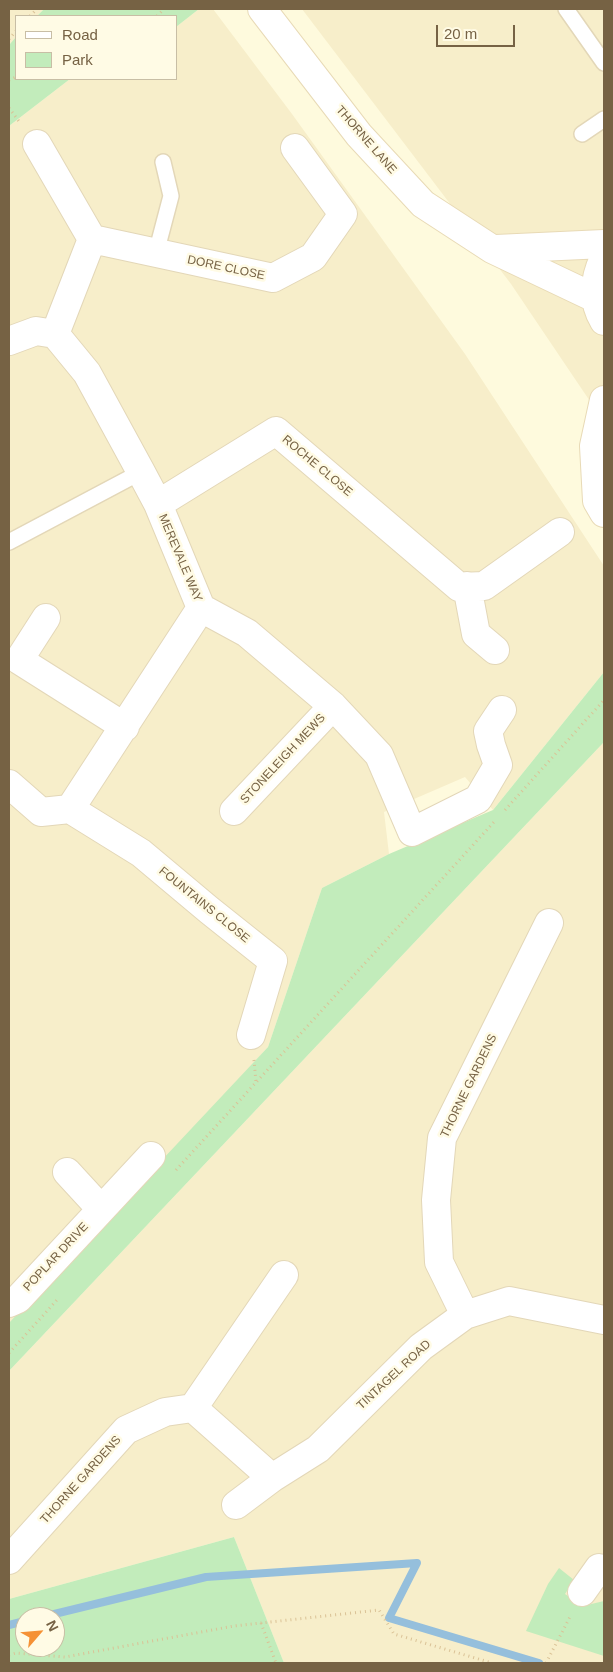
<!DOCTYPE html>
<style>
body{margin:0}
#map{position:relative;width:613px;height:1672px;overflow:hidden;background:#fefadd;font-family:Helvetica,sans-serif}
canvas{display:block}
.frame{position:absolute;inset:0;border:10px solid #766244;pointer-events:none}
.legend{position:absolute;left:15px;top:15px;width:162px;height:65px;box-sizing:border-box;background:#fffbe5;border:1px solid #c8bea5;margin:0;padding:6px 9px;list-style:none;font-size:15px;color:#766244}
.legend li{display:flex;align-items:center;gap:10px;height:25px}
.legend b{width:25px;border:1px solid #c8bea5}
.north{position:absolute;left:15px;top:1607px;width:50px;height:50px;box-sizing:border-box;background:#fffbe5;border:1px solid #c8bea5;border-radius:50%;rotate:63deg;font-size:14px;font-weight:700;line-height:20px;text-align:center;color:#766244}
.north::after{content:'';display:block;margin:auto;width:18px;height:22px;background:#f59135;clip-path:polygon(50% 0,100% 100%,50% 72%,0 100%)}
.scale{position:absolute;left:436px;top:25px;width:79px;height:22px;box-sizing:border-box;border:2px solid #766244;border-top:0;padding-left:6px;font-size:15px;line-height:18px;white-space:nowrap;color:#766244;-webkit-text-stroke:4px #fffbe5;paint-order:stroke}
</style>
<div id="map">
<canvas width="613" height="1672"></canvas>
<div class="frame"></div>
<ul class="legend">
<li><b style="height:6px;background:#fff"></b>Road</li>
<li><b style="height:14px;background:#c2ecbb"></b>Park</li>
</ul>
<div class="north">N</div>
<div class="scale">20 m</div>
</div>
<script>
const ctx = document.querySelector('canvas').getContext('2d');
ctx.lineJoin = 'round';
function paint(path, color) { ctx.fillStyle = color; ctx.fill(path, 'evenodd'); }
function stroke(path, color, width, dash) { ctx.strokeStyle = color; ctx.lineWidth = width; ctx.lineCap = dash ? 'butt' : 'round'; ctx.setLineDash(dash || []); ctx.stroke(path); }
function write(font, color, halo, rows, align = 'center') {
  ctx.font = font + ' Helvetica,sans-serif'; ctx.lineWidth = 5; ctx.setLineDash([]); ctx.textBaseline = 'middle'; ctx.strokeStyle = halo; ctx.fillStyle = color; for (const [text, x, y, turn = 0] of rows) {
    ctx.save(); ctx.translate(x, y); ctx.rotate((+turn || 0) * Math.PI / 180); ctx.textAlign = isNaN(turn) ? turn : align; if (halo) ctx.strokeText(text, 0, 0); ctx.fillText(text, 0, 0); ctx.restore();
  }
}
paint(new Path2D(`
 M9,9H44L37,16H16V37L9,45Z
 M199,9H213L292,114L465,354L604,566V672L493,810L465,777L384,812L389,854L322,888L268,1047L9,1335V126L70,79H176V27Z
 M302,9H604V422L511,284Z
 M604,742V1663H284L234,1537L9,1599V1371Z`), '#f7eeca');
paint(new Path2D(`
 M44,9H199L176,27V16H37Z
 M16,37V79H70L9,126V45Z
 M604,672V742L9,1371V1323L268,1047L322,888L389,854L493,810Z
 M234,1537L284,1663H9V1599ZM25,1617H55V1647H25Z
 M559,1568L574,1580L565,1594L583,1606L604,1601V1656L526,1631L548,1584Z`), '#c2ecbb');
stroke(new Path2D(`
 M42,1617L206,1577L417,1563L389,1618L539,1663
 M9,1625L25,1621`), '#95bfdc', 8);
const lane = new Path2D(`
 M566,9L604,63
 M582,134L604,119
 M156,253L171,196L163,162
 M9,542L141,472`);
const street = new Path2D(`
 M37,144L92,239L273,278L313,257L343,214L295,148
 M55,334L92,239
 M9,341L36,331L55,334L87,373L141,472L158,504L201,608
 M158,504L276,431L459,587L484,586L560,532
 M467,586L476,634L495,650
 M201,608L247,633L333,706L379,755L412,832L478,799L498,765L491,745L488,731L502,710
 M46,618L19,660L125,727
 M9,784L41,812L70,809L201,608
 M70,809L141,853L209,910L273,961L251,1035
 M234,811L333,706
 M67,1172L101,1209
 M9,1303L18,1299L151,1156
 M465,1315L439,1262L436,1200L442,1138L549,923
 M193,1408L284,1275
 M236,1505L272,1478L318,1449L421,1347L465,1315L509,1301L604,1320
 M9,1560L126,1430L165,1412L193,1408L272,1478
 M582,1592L599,1568`);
const secondary = new Path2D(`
 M262,9L359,135L423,204L492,249L595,298
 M496,249L604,244
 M604,258C594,279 592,301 604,321
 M604,400L594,446L597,501L604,513`);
stroke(lane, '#e3d7b8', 18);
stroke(street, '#e3d7b8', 30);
stroke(secondary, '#e8dab6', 30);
stroke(new Path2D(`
 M30,16L37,9
 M157,16L164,9
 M9,39L16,31
 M9,80L16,77
 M9,108L21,124
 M505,810L604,700
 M254,1060L256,1082
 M176,1170L494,822
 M9,1353L57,1300
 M261,1623L276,1663
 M9,1655L16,1653L65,1657L234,1626L379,1610L394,1634L492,1663
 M546,1663L571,1615`), '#dac296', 3, [1, 4]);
stroke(lane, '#fff', 15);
stroke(street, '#fff', 28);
stroke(secondary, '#fff', 28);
write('12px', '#766244', '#fffbe5', [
 ["THORNE LANE",366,140,49],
 ["DORE CLOSE",226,268,12],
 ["ROCHE CLOSE",317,466,40],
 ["MEREVALE WAY",180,558,67],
 ["STONELEIGH MEWS",283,759,-47],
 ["FOUNTAINS CLOSE",204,905,39],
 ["THORNE GARDENS",469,1086,-64],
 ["POPLAR DRIVE",56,1257,-47],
 ["TINTAGEL ROAD",394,1375,-43],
 ["THORNE GARDENS",81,1480,-48]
]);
</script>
